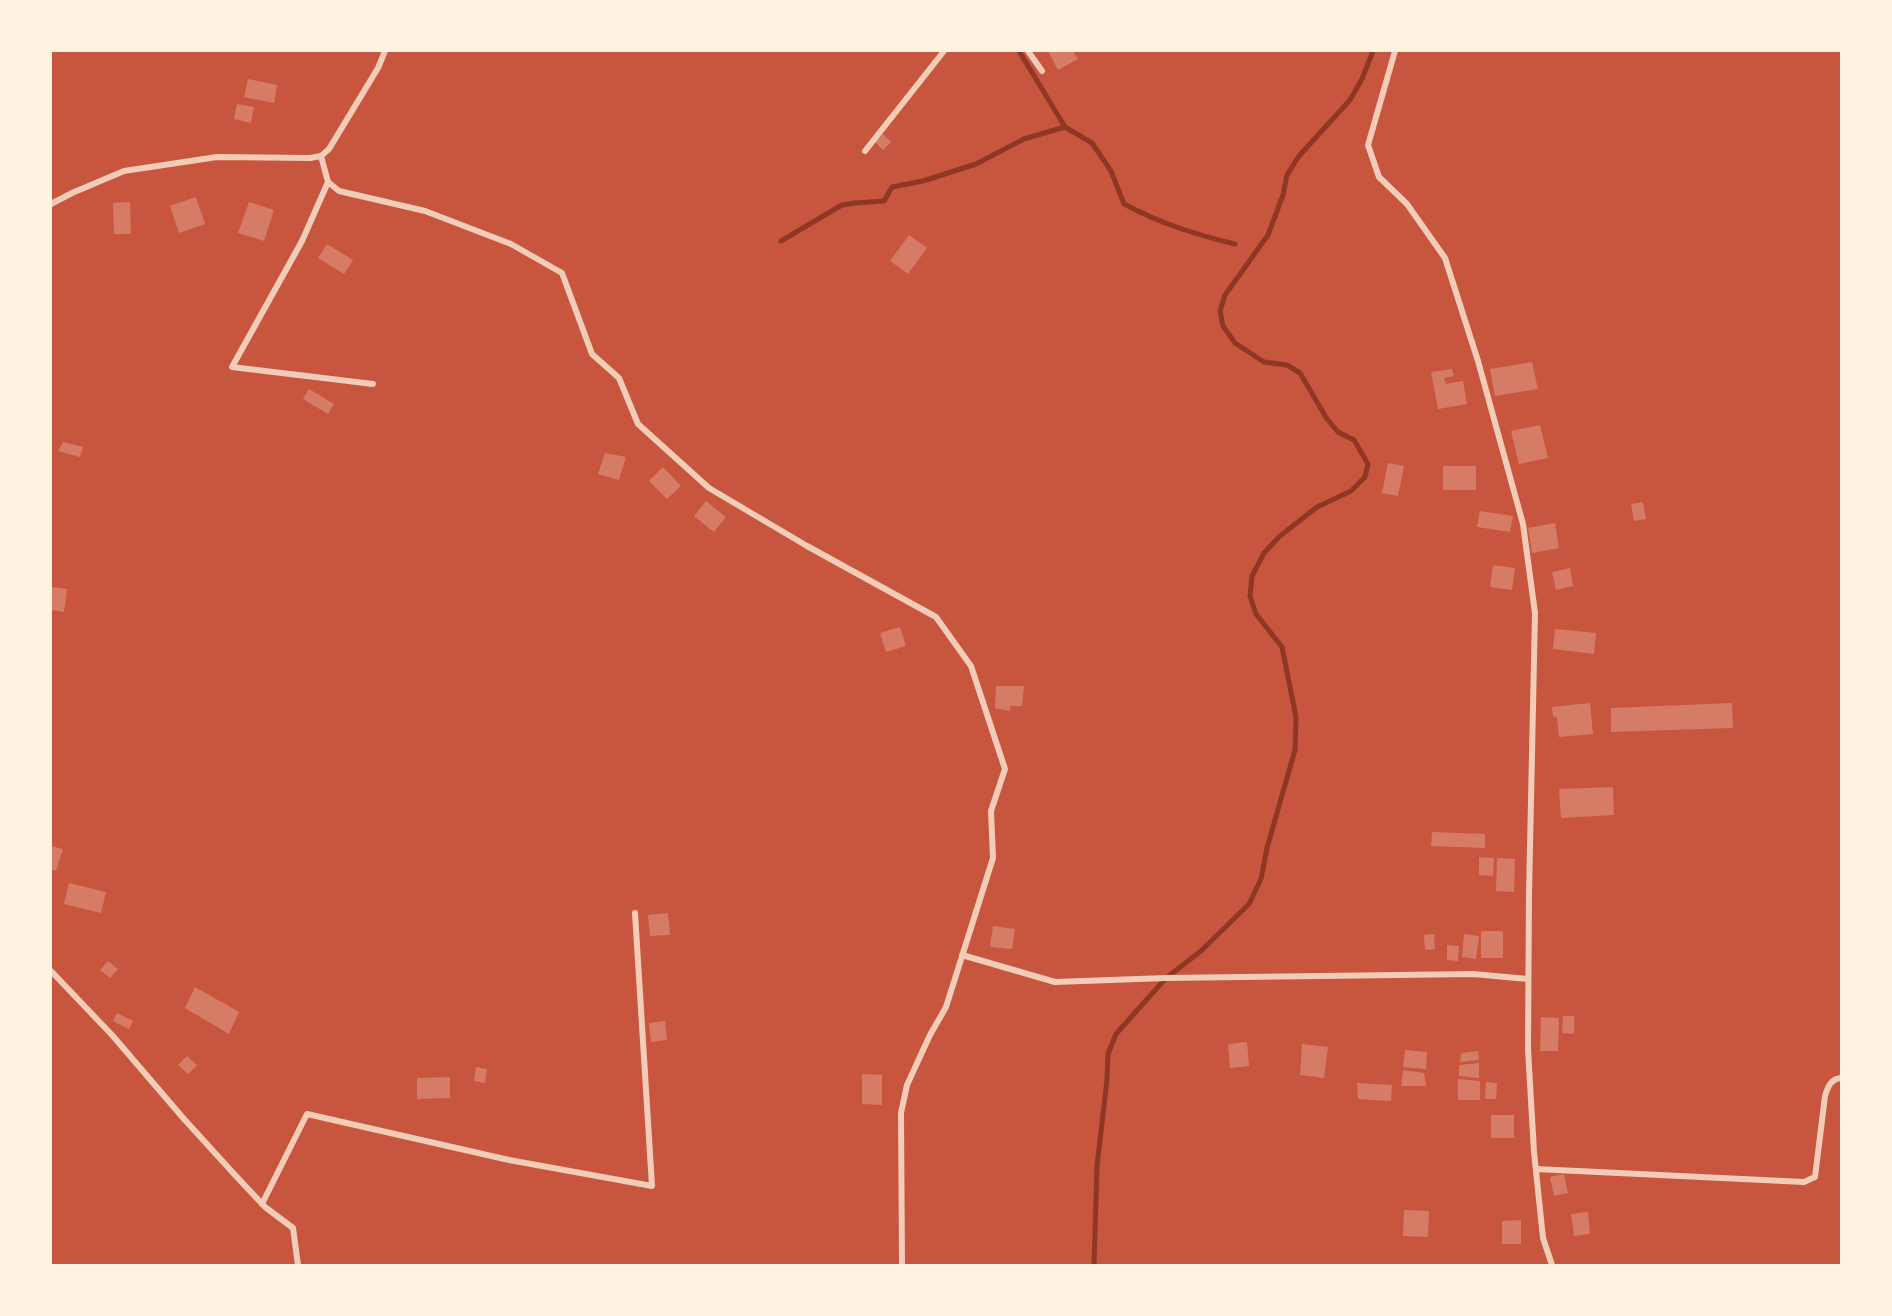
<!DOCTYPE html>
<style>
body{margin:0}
#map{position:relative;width:1892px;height:1316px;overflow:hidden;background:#c8553d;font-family:Merriweather,serif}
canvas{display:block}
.frame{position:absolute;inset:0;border:52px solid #fff3e0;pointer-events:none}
</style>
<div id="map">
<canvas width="1892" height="1316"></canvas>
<div class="frame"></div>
</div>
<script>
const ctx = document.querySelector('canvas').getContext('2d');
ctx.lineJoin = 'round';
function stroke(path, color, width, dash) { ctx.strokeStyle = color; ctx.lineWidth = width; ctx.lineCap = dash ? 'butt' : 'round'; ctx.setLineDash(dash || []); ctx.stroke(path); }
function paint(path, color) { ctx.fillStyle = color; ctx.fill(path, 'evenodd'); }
stroke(new Path2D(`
 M1019,51L1065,127
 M781,241L842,205L855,203L884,201L892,187L923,181L976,164L1024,139L1065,127L1092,143L1111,171L1124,204C1162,224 1194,234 1235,244
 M1094,1265L1097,1166L1107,1080L1108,1054L1116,1034L1166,978L1201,951L1249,904L1261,879L1267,848L1295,750L1296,717L1282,647L1256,614L1250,596L1252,576L1264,553L1280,536L1317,507L1351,491L1365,477L1368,464L1354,440L1338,432L1327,419L1300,373L1287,365L1264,362L1235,343L1223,326L1220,311L1225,295L1268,235L1283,195L1287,175L1299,156L1350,100L1362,79L1373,51`), '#8f3625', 5);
paint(new Path2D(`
 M1048,51H1073L1078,59L1058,70Z
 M248,79L277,85L274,103L244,97Z
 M237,104L254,107L251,123L234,119Z
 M883,134L891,142L883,150L875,142Z
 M196,197L205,224L179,233L170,206Z
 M130,202L131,234H114L113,203Z
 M249,202L274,210L264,241L238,233Z
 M909,235L927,248L908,274L890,261Z
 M327,244L353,260L344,274L318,258Z
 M1532,362L1538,389L1495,396L1490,369Z
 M1452,369L1454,376L1444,378L1446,384L1463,381L1467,404L1438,409L1431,372Z
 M309,389L334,404L328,414L303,399Z
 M1540,425L1548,458L1519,464L1511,431Z
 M63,442L83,447L80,457L58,451Z
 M605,453L626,457L619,480L598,474Z
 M1388,463L1404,466L1398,496L1382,493Z
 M1443,466H1476V490H1443Z
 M663,467L681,486L667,499L649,481Z
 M706,501L726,517L714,532L694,516Z
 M1643,502L1646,519L1634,521L1631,504Z
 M1480,511L1513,516L1510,532L1477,527Z
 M1555,523L1559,548L1532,553L1528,528Z
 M1493,565L1515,568L1512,590L1490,587Z
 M1570,568L1573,586L1556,590L1552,572Z
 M51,587L67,589L64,612L51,610Z
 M900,627L906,646L886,652L880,633Z
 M1555,629L1596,633L1594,654L1553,649Z
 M996,686H1024L1022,706H1010V711L995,708Z
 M1590,703L1593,734L1559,737L1557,718L1553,716L1552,707Z
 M1732,703L1733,728L1611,732V708Z
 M1613,787L1614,815L1561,818L1559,789Z
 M1432,832L1485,834V848L1431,846Z
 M51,846L63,849L56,871L51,869Z
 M1479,857L1494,858L1493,876L1479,875Z
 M1497,858L1515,859L1514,892L1496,891Z
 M69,883L106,892L101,913L64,904Z
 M668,913L670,935L650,936L648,915Z
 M993,926L1015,929L1012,949L990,947Z
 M1481,931H1503V958H1481Z
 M1434,934L1435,949L1425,950L1424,935Z
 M1464,934L1479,936L1476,959L1462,957Z
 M1447,945L1459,946L1458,961L1447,960Z
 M108,961L118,969L110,978L100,970Z
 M195,987L239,1012L229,1034L185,1008Z
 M117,1013L133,1021L129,1029L113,1021Z
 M1563,1016H1574V1034L1562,1033Z
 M1541,1017L1559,1018L1558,1051H1540Z
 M665,1021L667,1040L651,1042L649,1023Z
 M1247,1042L1249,1066L1230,1068L1228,1044Z
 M1302,1044L1328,1047L1324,1078L1300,1075Z
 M1405,1050L1427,1052L1426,1069L1403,1067Z
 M1478,1051L1479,1060L1460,1062L1461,1053Z
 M187,1056L197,1065L188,1074L178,1065Z
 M1479,1063V1078L1459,1076V1065Z
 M476,1067L487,1069L485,1083L474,1081Z
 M1403,1070L1424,1073L1426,1086H1401Z
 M862,1074L882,1075V1105L862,1104Z
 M450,1077V1098L417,1099V1078Z
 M1458,1079L1480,1081V1100H1458Z
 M1486,1082L1497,1083L1496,1099H1485Z
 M1357,1083L1392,1085L1391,1101L1358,1099Z
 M1491,1115H1514V1138H1491Z
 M1564,1174L1568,1193L1554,1196L1550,1177Z
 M1404,1210L1429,1211L1428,1237L1403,1236Z
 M1588,1212L1590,1234L1574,1236L1571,1214Z
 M1521,1220V1244H1502V1221Z`), '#d67c66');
stroke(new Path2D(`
 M1028,51L1042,71
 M1395,51L1368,145L1379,177L1407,204L1445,258L1478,361L1523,524L1535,613L1529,894L1528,1049L1534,1152L1543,1238L1552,1265
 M865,151L944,51
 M321,156L328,182L339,191L425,211L511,244L562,273L592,354L619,378L638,424L709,488L807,546L936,617L971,666L1005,769L991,811L993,858L946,1007L930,1035L907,1085L901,1113L902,1265
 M328,182L302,241L232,367L373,384
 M51,204L72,193L124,171L217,157L310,158L321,156L329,149L378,68L385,51
 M962,955L1055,982L1166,978L1473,974L1528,979
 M51,971L112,1035L184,1119L235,1175L265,1207L293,1228L298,1265
 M1536,1169L1804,1182L1815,1177L1825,1096C1828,1086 1831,1079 1841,1078
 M262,1204L307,1114L509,1160L652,1186L635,913`), '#f1ccb7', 6);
</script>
